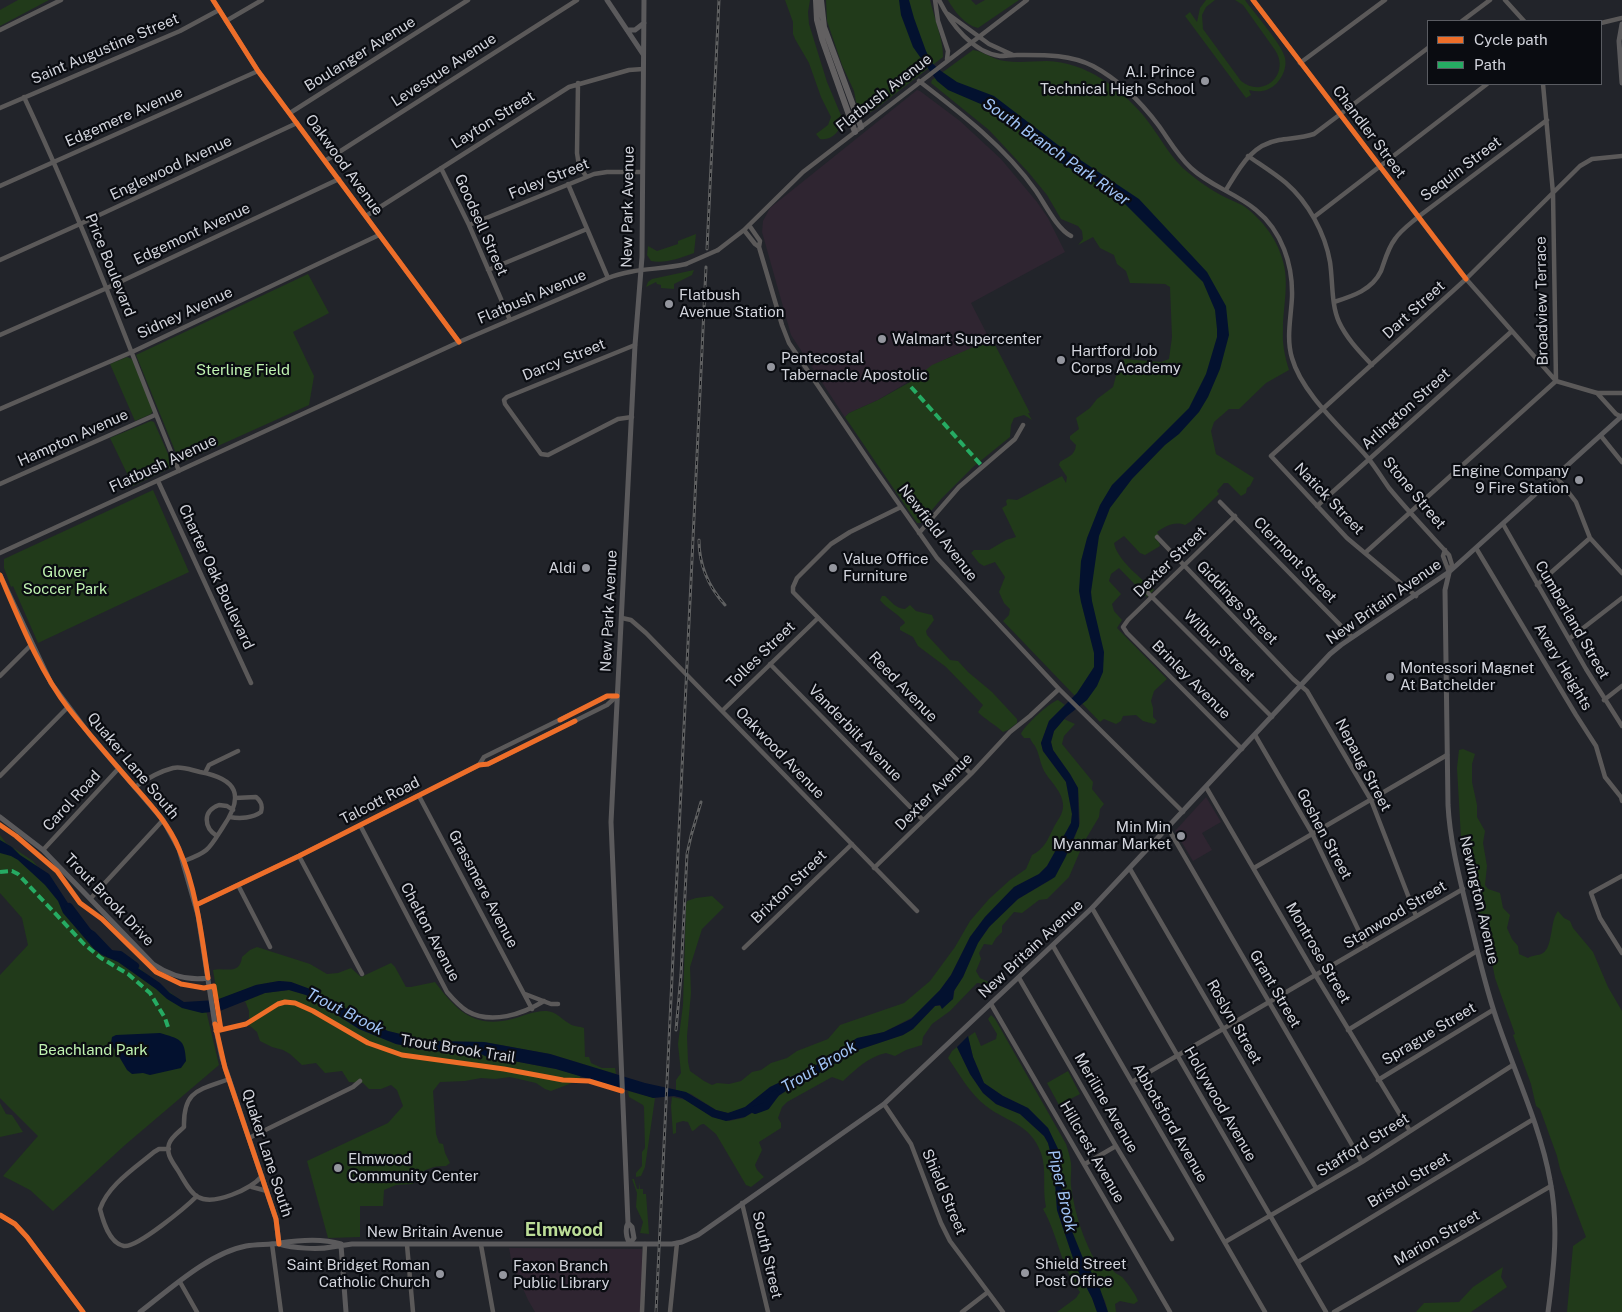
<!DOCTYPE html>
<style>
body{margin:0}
#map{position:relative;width:1622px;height:1312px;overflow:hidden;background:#22242a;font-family:"Public Sans",sans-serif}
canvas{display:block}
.legend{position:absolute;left:1427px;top:20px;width:175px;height:65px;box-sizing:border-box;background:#0a0c11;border:1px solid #5a5c62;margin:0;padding:6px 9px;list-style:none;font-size:15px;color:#d2d4dc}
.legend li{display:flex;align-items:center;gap:10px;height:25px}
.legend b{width:25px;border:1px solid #5a5c62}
</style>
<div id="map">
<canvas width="1622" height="1312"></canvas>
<ul class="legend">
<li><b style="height:6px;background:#ee6e29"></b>Cycle path</li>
<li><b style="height:6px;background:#26ab63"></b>Path</li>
</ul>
</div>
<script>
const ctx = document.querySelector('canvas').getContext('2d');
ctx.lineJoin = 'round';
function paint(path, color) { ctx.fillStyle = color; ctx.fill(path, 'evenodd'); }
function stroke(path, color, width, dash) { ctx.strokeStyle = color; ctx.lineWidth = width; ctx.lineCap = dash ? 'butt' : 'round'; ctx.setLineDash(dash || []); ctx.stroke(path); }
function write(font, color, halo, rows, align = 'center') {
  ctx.font = font + ' "Public Sans",sans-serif'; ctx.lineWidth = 4.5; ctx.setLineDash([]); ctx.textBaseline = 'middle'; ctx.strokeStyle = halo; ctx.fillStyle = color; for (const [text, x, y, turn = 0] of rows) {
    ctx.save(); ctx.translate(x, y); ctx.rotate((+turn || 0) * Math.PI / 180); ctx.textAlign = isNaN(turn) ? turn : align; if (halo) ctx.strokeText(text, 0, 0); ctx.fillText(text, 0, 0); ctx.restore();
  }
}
paint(new Path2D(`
 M917,90L920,91L960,121L1001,159L1037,202L1048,218L1065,252L971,303L990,340L970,350L948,358L878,400L849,413L845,417L846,419L791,335L762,232L763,221L770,208Z
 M1206,797L1221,822L1202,833L1212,850L1193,861L1175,831Z
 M509,1248L642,1249V1312H535L528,1300L512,1264Z`), '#2f2531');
paint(new Path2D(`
 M18,0H49L0,26V10Z
 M785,0H810L808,12L809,24L827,82L843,120C840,131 832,141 820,139L816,134L828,125L831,117L821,97L809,63L795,39L793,34V22Z
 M826,0H930C934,17 944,43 943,57L874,110L870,112L865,111L856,102L854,91L842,65L827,21Z
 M948,0H971L976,5L985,0H1019L978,28C965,25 954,11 948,0Z
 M1206,0H1215L1206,7L1202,15L1203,29L1241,81C1263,99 1291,74 1275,50L1243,5L1235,0H1245C1254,13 1282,44 1285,58C1287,67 1283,76 1277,83C1269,91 1260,93 1249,90L1251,95L1246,98L1185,16L1190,12L1197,22L1200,8Z
 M973,50C983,51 993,60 1005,61C1019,63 1033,61 1047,61C1085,62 1119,87 1143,115C1159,134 1170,159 1190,174C1202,184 1217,194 1231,200C1235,202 1238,203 1242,205C1260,217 1276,237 1282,258C1290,282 1283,305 1283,329C1282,344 1285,357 1289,370L1266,383L1239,409H1229L1214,422L1211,431L1216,454L1254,478L1250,486L1247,488L1246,493L1241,496L1228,483H1224L1217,491L1219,494L1190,522L1185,525C1174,521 1166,526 1157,532L1159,535L1155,539L1159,542L1160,546L1145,555L1140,553L1124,536L1114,543C1117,560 1141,578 1154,590L1147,597L1119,568L1111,574L1109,581L1121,594L1112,604L1114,611L1122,620L1117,628L1167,679L1154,691L1151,701L1153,708V717L1157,721L1154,724L1143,721L1136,715L1123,716L1121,721L1116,724L1104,719L1100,722L1003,621L1009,615L1010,609L1004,603L999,592L1005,577L995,562L984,566L979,563L971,553L974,550H989L1006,540L1016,537L1003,510L1002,508L1007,505L1006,501L1008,499L1017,500L1062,476L1066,483L1067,477L1059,465L1060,462C1067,457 1075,456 1076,445L1070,439V436L1079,429L1076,418L1090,408L1097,399L1113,387L1120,361L1125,359L1161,362L1169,359L1172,337L1170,287L1165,284L1130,283L1126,271L1117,264L1114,255L1100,248L1093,237L1078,245L1083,239L1082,231L1078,226L1061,219L1047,195L1029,173L989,130L931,83L932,80Z
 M696,234L694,253C681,258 664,264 651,261L647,255L648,246L657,251L678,244V241Z
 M694,270L692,275L674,284V289L661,288V285L657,284L656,282L646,287L648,282L652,279Z
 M308,274L329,313L293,332L314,376L309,405L180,463L136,355Z
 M992,339L1030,413H1028L1032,420L1024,415L1014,418L1011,425L1010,437L973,467L942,498L921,523H917L845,417L849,413L878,400L912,381L932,365Z
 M127,357L132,359L153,411L151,414L135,421L110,364Z
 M151,421L154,422L172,463V467L133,486L110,438Z
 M153,490L189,572L38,643L13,586L11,587L4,568V559Z
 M882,596H885C892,602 895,608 905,609L910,605L916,611L932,615L934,620L926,631L927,635L950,660L958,661L968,672L992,692L1017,719V723L1008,730L1003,732C996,725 983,718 978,712L983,705L946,667L918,646L913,637L900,630V627L905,623L904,621C897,613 886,608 880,600Z
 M1058,700L1065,705L1049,721L1041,743L1043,751L1066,782L1072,814L1071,823L1047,866L1039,874L1014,887L985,917L970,937L951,975L940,990L913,1017L884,1032L854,1040L820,1063L770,1087L747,1106L737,1111L728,1113L716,1110L691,1094L676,1090V1080L681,1073L678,1044L683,1005L686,905L687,901L696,898L712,896L724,907L702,929L690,967L691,993L687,1036L688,1062L690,1071L704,1081L712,1085L717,1083L729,1084L741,1081L752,1072L761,1070L771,1063L787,1058L797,1051L828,1039L840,1025L904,1003L930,981L955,947L970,921L989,899L1010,880L1026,869L1032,855C1044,849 1047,841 1053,829C1057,820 1064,814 1063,804C1062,792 1052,783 1046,774C1040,765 1040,756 1036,748C1035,745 1031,742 1030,738H1024L1021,734C1024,726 1050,702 1058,700Z
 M1064,719L1075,724L1064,736L1062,744L1093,782L1092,789L1104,804L1100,809L1099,817L1084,842L1069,877L1047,899L1039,900L1022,913L1014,912L1002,926V932L996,938L992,945L984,944L979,953L981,959L976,971L980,978L995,985L992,990L989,991C986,988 982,982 977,983L950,1011L932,1024L923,1037L922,1045L906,1050L895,1056L886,1053C868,1057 856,1069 843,1081L832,1077L787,1102L782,1107L778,1118L781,1123V1128L759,1142L762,1150L755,1165L757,1170L764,1177L751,1187L746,1185L716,1134L704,1124C698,1124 697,1130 692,1131L688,1122L683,1121L676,1123V1133L673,1134L671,1106L672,1097L686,1100L712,1117L729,1121L743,1118L760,1109L789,1089L816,1075L855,1051L903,1035L913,1029L935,1006H941L953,999L955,989L963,977L975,947L981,938L991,925L1018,899L1052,879L1065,858L1073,842L1080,823L1078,788L1070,774L1053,750L1051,742L1054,731Z
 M1463,749L1475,754L1472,764V782L1477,805V817L1485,831L1483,843L1487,866L1485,885L1488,889L1500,893L1503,908L1510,915L1507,928L1512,939L1518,946L1519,954L1528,958C1532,955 1538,956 1543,953C1553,947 1550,920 1558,911L1564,918L1570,921L1573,928L1593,952L1608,987L1622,1011V1312H1567L1573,1246L1586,1237L1560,1169L1557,1156L1540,1109L1536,1106L1531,1084L1513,1035L1515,1034L1495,978L1488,941L1477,909L1461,838L1457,768L1459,750Z
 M0,835L6,843L33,861L86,926L104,953L121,954L185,1004L205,1006L219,1065L125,1145L53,1211L30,1190L3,1176L38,1136L0,1098V975L28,945L22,918L0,893Z
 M257,947L310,964L327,974L338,973L351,968L361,977L391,963L395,967L406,987H411L435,982C456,1010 474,1029 512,1019C523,1016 536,1010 547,1011C557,1012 561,1019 570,1024C574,1027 580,1026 584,1028L585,1057H589L591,1063L602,1068H615L616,1074L550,1054L484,1042L429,1041L388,1031L377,1026L362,1016L340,1006L318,992L291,982L279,981L256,985L218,1000L213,970C224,967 240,976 242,957L250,950Z
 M289,990L306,995L359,1029L396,1044L422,1050L481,1054L494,1059H503L556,1069L581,1076L577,1081L551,1091L545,1089L536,1083L510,1077L495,1079L481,1078L465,1081L440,1082L433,1091L436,1134L439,1143L443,1144L445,1153L450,1163L446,1166C432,1166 427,1169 415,1176L413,1184L396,1185L384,1190L383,1206H360V1237L328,1238L307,1161L388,1123L403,1106L397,1090L391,1085L381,1089H369L363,1083L349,1082L342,1071L325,1073L316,1063L302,1065L290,1054L283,1050L272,1047L260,1041L257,1032L249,1025V1011L245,1001L265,993Z
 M991,1015L995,1019L1066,1144C1068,1150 1070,1157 1071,1163C1072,1171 1070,1179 1071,1186C1075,1215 1083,1239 1097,1264L1104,1260C1108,1263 1109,1265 1112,1269C1114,1273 1118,1274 1122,1277C1126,1281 1137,1296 1138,1301L1134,1304L1120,1301L1115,1304L1116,1312H1108L1105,1301L1082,1256L1069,1224L1063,1201L1060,1154L1048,1128L1028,1108L1003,1096L984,1083L973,1057L968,1037L975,1032L981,1046L996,1039L997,1034L988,1019Z
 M957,1047L970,1074L983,1093L996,1104L1020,1114L1044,1136L1048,1143L1054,1166L1057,1210L1076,1267L1092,1298L1097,1312H1057L1076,1298L1080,1292C1061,1268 1058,1235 1043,1209L1046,1207C1042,1189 1047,1170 1041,1153C1030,1123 1008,1123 986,1106C970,1094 960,1075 948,1058L952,1051Z
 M1068,1071L1080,1094L1059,1105L1047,1083Z
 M628,1091L655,1098L645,1167L641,1176L636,1177V1173L642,1166V1152L645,1148L644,1107L643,1105L629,1097Z
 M0,1103L6,1114L12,1115L23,1132L0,1137Z
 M632,1179H634L637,1189H639V1182L640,1189H643V1179V1194H646L649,1234L640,1233L643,1222L636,1207L637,1193Z
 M1503,1267L1501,1277L1507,1287L1471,1312H1416L1424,1303L1459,1302L1473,1287Z`), '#213a1a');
paint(new Path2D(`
 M899,0H909L914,18L926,51L932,63L941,71L957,82L994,96L1058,145L1139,199L1207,272L1226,306L1229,335L1220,369L1208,397L1199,412L1179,434L1165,445L1132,479L1110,508L1099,536L1091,592L1092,601L1104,652L1103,672L1097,686L1087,700L1066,717L1054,731L1051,742L1053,750L1070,774L1078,788L1079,826L1065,858L1055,877L1018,899L989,927L978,943L963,977L954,991L953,999L942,1009L940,1005L935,1006L913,1029L903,1035L855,1051L816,1075L789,1089L745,1117L726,1121L712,1117L682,1098L674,1096L653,1098L556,1069L503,1059H491L481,1054L432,1051L396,1044L359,1029L306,995L289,990L265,993L220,1011L202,1013L182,1008L167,999L156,989L118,962L102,955L94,949L63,913L58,901L45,885L18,860L11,856L0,853V840L12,847L20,855L49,874L81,923L95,932L113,951L160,983L170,993L184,1002L216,1000L256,985L279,981L291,982L318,992L340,1006L362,1016L377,1026L388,1031L429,1041L484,1042L550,1054L645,1083L686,1092L716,1110L728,1113L745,1107L770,1087L820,1063L857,1038L884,1032L911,1019L940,990L951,975L970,937L985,917L1014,887L1039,874L1047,866L1071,823L1072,814L1066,782L1043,751L1041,743L1049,721L1077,693L1094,667V653L1081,602L1079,591L1081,561L1087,538L1100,505L1112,485L1189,408L1206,374L1217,337V329L1215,310L1203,282L1121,200L1101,186L1061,163L997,111L948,90L937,81L913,47L901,15Z
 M160,1033C179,1039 185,1038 186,1061L181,1068L150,1075L143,1073L132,1074L127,1070L111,1043L112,1037L116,1035Z
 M968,1036L973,1057L984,1083L1003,1096L1028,1108L1048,1128L1060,1153L1063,1201L1069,1224L1082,1256L1099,1286L1108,1312H1097L1092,1298L1076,1267L1057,1210L1054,1166L1048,1143L1044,1136L1020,1114L996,1104L983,1093L970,1074L957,1047Z`), '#03112f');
stroke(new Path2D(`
 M69,907L87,931
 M110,954L120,955L135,966
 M755,1110L766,1106L775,1094`), '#03112f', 8);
stroke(new Path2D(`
 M213,0L258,71L459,342
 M935,0L938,21L948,51L947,59
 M939,0C951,24 972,52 1000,56C1006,56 1011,55 1017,55C1043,55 1069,54 1093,66C1119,80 1141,102 1159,126C1169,140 1178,156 1191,168C1210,186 1236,193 1256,210C1282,231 1293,265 1292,297C1291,318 1286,338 1292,358C1302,394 1344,430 1368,458C1376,468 1382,478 1389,488C1408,511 1429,533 1449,555L1452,565L1449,571
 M1253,0L1460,272L1556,381L1597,393H1622
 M1505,0L1524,21
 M948,14L989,44L1013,55
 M226,21L262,0
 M1462,21L1490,0
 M1601,23L1622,18
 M0,30L61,0
 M1300,63L1385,0
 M919,81C962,114 1005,147 1036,191C1045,204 1057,229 1071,236
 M578,83L577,153L579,166L586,176
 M24,97C54,161 81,225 107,290C131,350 154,411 179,471
 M0,108L180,31L219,10
 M290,113L468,0
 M1248,156C1261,165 1274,173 1286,183C1308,202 1325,233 1330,262C1333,282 1331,304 1339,322C1347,339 1360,352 1372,365
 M325,161L577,0
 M441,168L469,225L510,320
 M568,184L608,278
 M0,186L258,71
 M1226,190C1240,167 1251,145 1279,140C1291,138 1302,138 1314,134L1428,48
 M366,216L569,87L629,70L643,69
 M1314,217L1487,84
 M469,225L594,174L607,172H642
 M749,225L760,241L759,247L782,325L789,343L873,467L937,558L1059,689L1183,812
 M744,230L755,244L759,247
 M718,250L744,230L803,172L1027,0
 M0,260L80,224L297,123
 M488,270L587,229
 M1334,302C1353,296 1372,290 1381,271C1385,260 1388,248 1395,239C1401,230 1410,224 1418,217L1547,120
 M0,335L107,288L339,179
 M1597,393L1616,414L1622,417
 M0,409L132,352L379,235
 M632,417L618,419L548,455L541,454L505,404L504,400L507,397L635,345
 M1601,436L1622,462
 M1556,476L1576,502L1590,538L1622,573
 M158,481L251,683
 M0,484L155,415
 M1220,502L1352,637
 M1317,506L1512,331
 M901,507L850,532L831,544L797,578L793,587V592L971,774
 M1235,516L1128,620L1123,627L1127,633L1242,749
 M1503,524L1586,669L1622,726
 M919,533L959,487L1015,439L1023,425
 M1157,537L1293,679L1307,691L1371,800L1416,916
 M1476,548L1576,715L1596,746L1605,777L1621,797L1622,801
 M1445,550L1443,556L1449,572
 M0,553L459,342L608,278C633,268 660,270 686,264
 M1365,553L1556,381L1553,193L1543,84
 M1537,585L1590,538
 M1148,593L1272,717
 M1416,596L1347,538L1271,456L1466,279L1580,166L1592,159L1622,156
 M622,618L631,620L646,633L917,911
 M1569,639L1622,598
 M770,664L923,820
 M0,676L32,644
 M1604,700L1622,686
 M722,711L818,618
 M1255,735L1312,833L1366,946
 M479,765L484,757L600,700L607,696H617
 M205,773L209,765L238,751
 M0,776L68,707
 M135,787C145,780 161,771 173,768C182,766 191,770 200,772C237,779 245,795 223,827C209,849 209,852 184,861
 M1206,787L1316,976L1410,1131
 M419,796L532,1009
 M230,817C240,819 253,818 261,812C263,805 261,801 256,797L235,798
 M360,825L447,992C453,999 459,1006 467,1011C491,1025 523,1014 544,1001
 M1168,828L1362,1162
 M217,836C204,828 202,811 219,805L227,806L233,810
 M43,850L119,768
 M299,856L362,974
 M874,868L971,774L1010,732L1030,716L1059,689
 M1254,868L1447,755
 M1130,869L1316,1188
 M1622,876L1591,893L1600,918L1622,953
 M238,885L270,947
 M91,898L163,820
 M196,905L299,856L479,765L488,764L607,705L617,696
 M1092,908L1326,1312
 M1053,946L1265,1312
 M744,948L852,844
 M1019,978L1116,1146L1172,1239
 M525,994L551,1004H558
 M991,1004L1170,1312
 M1348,1030L1477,951
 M229,1079C199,1090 183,1090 184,1127C179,1132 171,1137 169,1144C166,1154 172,1161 177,1169C183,1178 189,1192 198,1197C214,1206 251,1189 262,1176
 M1378,1080L1493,1010
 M1132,1082L1463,889
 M884,1104L911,1144L941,1223L950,1241L1003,1312
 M249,1138L353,1087L360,1081
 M169,1149H159L154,1152C135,1168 108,1185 100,1209C103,1221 109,1243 124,1246C137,1248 186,1207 197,1196
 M1085,1164L1116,1146
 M252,1187L267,1191
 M742,1203L768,1312
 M0,1215L15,1224L27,1237L83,1312
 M1225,1242L1362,1162L1513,1065
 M272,1244L281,1312
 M407,1245L413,1312
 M481,1245L493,1312
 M1298,1262L1532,1120
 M180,1282L197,1312
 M642,1312L645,1244
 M670,1312L677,1243
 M962,1312L988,1292
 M1334,1312L1551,1186`), '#5b5959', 4.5);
stroke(new Path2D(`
 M607,0L643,54
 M1622,24L1619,41L1622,83
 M627,30H635L644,23
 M1449,573L1445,590L1448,805C1450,843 1460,880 1469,917C1478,953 1486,991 1499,1026C1516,1075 1541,1129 1550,1180C1559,1225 1554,1268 1548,1312
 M0,575L51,683L90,735L163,820L179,849L198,915L215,1025L222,1058L276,1219L279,1244
 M0,817L43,850L153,964C169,975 188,981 208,978
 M628,1223L632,1227L634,1238L630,1243
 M630,1243C626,1239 625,1228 628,1223L611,822L635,345L642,257L644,0
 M279,1244C293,1248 317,1250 332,1247C339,1246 345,1245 352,1244H672L682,1242L698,1235L884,1104L1092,908L1330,654L1341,645L1449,572L1622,416
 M341,1245L346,1312
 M140,1312C170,1289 209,1253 246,1246C257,1244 269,1245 280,1243C299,1240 322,1238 341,1244`), '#5b5a5c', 5);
stroke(new Path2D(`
 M816,0L817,20L822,39L855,132
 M821,0L824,27L861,127`), '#626061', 6);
const rail = new Path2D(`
 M707,249L719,0
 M699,540C699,566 708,586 725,605
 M676,1030L681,975L687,854L691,836L701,802
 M656,1312L706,267`);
stroke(rail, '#5f6061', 3);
stroke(rail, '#0a0c11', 1, [4]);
stroke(new Path2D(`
 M686,264L718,250`), '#5b5959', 4.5);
stroke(new Path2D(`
 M911,387L982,466
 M0,872L12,871L18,874L84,944L101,958L128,974L150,993L165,1018L169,1030`), '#26ab63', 4, [8, 4]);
stroke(new Path2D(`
 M213,0L258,71L459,342
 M1253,0L1466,279
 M0,575C19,619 40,672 69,709C88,733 108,756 128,779C147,801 168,822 179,849C196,887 202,937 208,978
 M560,720L607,696H617
 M0,825L16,836L57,871L80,903L102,919L156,972L181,984L204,988L214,986L221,1030
 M196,905L299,856L479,765L488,764L575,721
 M215,1024L225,1068L276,1219L279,1244
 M216,1031L246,1024L278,1004L285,1002L295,1003L313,1011L368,1043L402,1055L504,1069L563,1080L589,1081L622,1091
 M0,1215L15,1224L27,1237L83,1312`), '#ee6e29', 5);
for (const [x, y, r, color] of [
 [1205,81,5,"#94969e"],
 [669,304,5,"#94969e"],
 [882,339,5,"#94969e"],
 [1061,360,5,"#94969e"],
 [771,367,5,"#94969e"],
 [1579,480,5,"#94969e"],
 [586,568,5,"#94969e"],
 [833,568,5,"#94969e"],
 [1390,677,5,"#94969e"],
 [1181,836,5,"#94969e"],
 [338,1168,5,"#94969e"],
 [1025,1273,5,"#94969e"],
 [440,1274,5,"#94969e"],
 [503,1275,5,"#94969e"]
]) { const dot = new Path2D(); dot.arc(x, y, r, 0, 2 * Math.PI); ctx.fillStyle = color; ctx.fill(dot); stroke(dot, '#0a0c11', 2); }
write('15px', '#d2d4dc', '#0a0c11', [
 ["Saint Augustine Street",105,49,-23],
 ["Boulanger Avenue",360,54,-32],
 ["Levesque Avenue",444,70,-33],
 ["Flatbush Avenue",884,93,-38],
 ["Edgemere Avenue",124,117,-24],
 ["Layton Street",493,120,-32],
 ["Chandler Street",1369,132,53],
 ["Oakwood Avenue",344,165,54],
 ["Englewood Avenue",171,168,-25],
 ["Sequin Street",1461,169,-37],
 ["Foley Street",549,179,-22],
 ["New Park Avenue",628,207,-89],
 ["Goodsell Street",481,225,66],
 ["Edgemont Avenue",192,234,-25],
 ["Price Boulevard",110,265,68],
 ["Flatbush Avenue",532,297,-23],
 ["Broadview Terrace",1542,301,-91],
 ["Dart Street",1414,310,-42],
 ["Sidney Avenue",185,313,-25],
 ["Darcy Street",564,360,-22],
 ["Arlington Street",1406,409,-42],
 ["Hampton Avenue",73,438,-24],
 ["Flatbush Avenue",163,464,-25],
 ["Stone Street",1414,493,50],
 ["Natick Street",1329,499,46],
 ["Newfield Avenue",938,533,52],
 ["Clermont Street",1295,560,46],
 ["Dexter Street",1170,562,-44],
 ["Charter Oak Boulevard",216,577,65],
 ["New Britain Avenue",1384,602,-35],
 ["Giddings Street",1237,603,46],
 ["New Park Avenue",609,611,-87],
 ["Cumberland Street",1572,620,60],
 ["Wilbur Street",1219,646,45],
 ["Tolles Street",761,655,-44],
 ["Avery Heights",1563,667,59],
 ["Brinley Avenue",1191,680,45],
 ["Reed Avenue",903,687,46],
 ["Vanderbilt Avenue",855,733,46],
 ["Oakwood Avenue",780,753,46],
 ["Nepaug Street",1363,765,62],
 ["Quaker Lane South",133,766,50],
 ["Dexter Avenue",934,792,-45],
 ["Carol Road",72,801,-47],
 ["Talcott Road",380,801,-27],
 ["Goshen Street",1324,834,62],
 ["Brixton Street",789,887,-44],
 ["Grassmere Avenue",483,889,62],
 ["Trout Brook Drive",109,900,46],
 ["Newington Avenue",1479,900,77],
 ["Stanwood Street",1395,915,-31],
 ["Chelton Avenue",430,932,62],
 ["New Britain Avenue",1031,949,-43],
 ["Montrose Street",1318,953,60],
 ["Grant Street",1275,989,60],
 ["Roslyn Street",1234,1022,60],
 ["Sprague Street",1429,1034,-31],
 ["Trout Brook Trail",458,1049,9],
 ["Meriline Avenue",1106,1103,60],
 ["Hollywood Avenue",1220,1104,60],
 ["Abbotsford Avenue",1170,1123,60],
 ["Stafford Street",1363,1145,-32],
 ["Hillcrest Avenue",1092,1152,60],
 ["Quaker Lane South",267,1153,72],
 ["Bristol Street",1409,1180,-31],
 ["Shield Street",944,1192,67],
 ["New Britain Avenue",435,1232],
 ["Marion Street",1437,1238,-30],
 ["South Street",767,1255,77]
]);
write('15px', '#d2d4dc', '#0a0c11', [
 ["A.I. Prince",1195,72,"right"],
 ["Technical High School",1195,89,"right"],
 ["Flatbush",679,295],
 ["Avenue Station",679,312],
 ["Walmart Supercenter",892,339],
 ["Hartford Job",1071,351],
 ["Corps Academy",1071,368],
 ["Pentecostal",781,358],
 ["Tabernacle Apostolic",781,375],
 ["Engine Company",1569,471,"right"],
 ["9 Fire Station",1569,488,"right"],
 ["Value Office",843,559],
 ["Furniture",843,576],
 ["Aldi",576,568,"right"],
 ["Montessori Magnet",1400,668],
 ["At Batchelder",1400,685],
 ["Min Min",1171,827,"right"],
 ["Myanmar Market",1171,844,"right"],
 ["Elmwood",348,1159],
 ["Community Center",348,1176],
 ["Shield Street",1035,1264],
 ["Post Office",1035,1281],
 ["Saint Bridget Roman",430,1265,"right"],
 ["Catholic Church",430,1282,"right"],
 ["Faxon Branch",513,1266],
 ["Public Library",513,1283]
], 'left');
write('15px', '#c0f3b1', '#0a0c11', [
 ["Sterling Field",243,370],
 ["Glover",65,572],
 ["Soccer Park",65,589],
 ["Beachland Park",93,1050]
]);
write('italic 16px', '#a1c4f6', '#0a0c11', [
 ["South Branch Park River",1056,152,35],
 ["Trout Brook",345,1012,27],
 ["Trout Brook",819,1067,-31],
 ["Piper Brook",1062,1191,77]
]);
write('bold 18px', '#bcdd97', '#0a0c11', [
 ["Elmwood",564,1230]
]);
</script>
